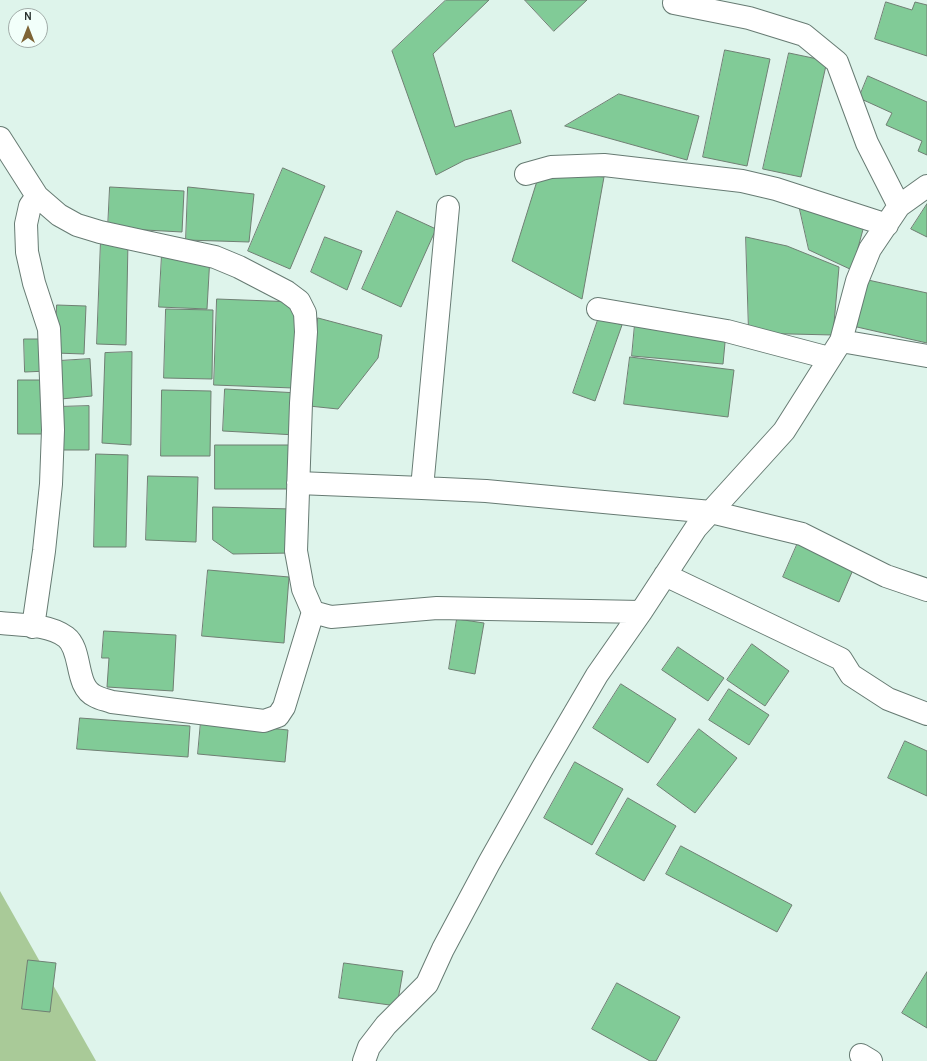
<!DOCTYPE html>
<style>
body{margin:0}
#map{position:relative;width:927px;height:1061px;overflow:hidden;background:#def4eb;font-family:Karla,sans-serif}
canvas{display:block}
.north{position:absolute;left:8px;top:8px;width:40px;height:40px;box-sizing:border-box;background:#f2fffa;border:1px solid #a1aca8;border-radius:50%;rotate:0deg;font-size:11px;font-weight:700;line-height:16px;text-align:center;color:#27302d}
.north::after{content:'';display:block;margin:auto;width:14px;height:18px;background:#7d6435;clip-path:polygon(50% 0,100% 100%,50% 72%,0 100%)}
</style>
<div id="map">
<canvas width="927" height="1061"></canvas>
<div class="north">N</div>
</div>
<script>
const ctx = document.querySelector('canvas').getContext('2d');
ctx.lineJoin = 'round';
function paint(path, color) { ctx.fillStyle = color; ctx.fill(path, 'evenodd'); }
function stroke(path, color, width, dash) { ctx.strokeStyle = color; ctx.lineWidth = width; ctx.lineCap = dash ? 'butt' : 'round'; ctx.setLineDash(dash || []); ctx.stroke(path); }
paint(new Path2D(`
 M0,891L96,1061H0Z`), '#a9ca98');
const building = new Path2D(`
 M446,0H489L433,54L455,127L511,110L521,143L465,160L436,175L392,51Z
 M525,0H587L554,31Z
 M886,2L912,10L915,2L927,5V56L875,39Z
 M725,50L770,59L747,166L703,157Z
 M789,53L827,61L801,177L763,169Z
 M868,76L927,102V155L918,151L922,141L886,125L892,113L859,98Z
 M619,94L699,116L687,160L565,126Z
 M283,168L325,186L290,269L248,251Z
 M575,174L604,177L582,299L512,261L537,181Z
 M110,187L184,191L182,232L108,228Z
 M188,187L254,194L249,242L186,240Z
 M798,201L865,222L852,270L809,250Z
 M927,204V237L911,229Z
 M397,211L436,229L401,307L362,289Z
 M325,237L362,251L347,290L311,272Z
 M746,237L787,246L839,267L833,335L749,333Z
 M101,239L128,241L126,345L97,344Z
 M162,254L210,256L207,309L159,307Z
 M868,280L927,293V343L857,327Z
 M217,299L296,302L293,388L214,385Z
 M57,305L86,306L84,354L55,353Z
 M166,309L213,310L212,379L164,378Z
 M599,317L622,325L595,401L573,393Z
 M318,318L382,335L378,358L338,409L309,406Z
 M635,324L726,332L723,364L632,356Z
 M24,339H47L48,371L25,372Z
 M132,352L131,445L102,443L105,353Z
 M630,357L734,370L728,417L624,404Z
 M90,359L92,396L61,399L59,361Z
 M18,380H50V434H18Z
 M225,389L299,393L296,435L223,431Z
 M162,390L211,391L210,456H161Z
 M89,406V450H57L56,407Z
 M215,445H294V489H215Z
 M96,454L128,455L126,547H94Z
 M148,476L198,477L196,542L146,540Z
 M213,507L292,509L291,553L233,554L213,540Z
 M800,538L856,563L839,602L783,577Z
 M208,570L289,577L284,643L202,636Z
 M457,619L484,623L475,674L449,669Z
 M104,631L176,635L173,691L107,687L109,658H102Z
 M752,644L789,671L765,706L727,680Z
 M678,647L724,678L708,701L662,670Z
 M621,684L676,719L648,763L593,728Z
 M729,689L769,715L749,745L709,720Z
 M80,718L190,726L188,757L77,749Z
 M201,721L288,730L285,762L198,754Z
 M699,729L737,758L695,813L657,785Z
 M905,741L927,751V796L888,778Z
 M575,762L623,789L592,845L544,818Z
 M628,798L676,826L644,881L596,854Z
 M681,846L792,905L777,932L666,874Z
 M28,960L56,963L50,1012L22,1009Z
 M344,963L403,971L397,1006L339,998Z
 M927,972V1028L902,1013Z
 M617,983L680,1017L656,1061H650L592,1029Z`);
paint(building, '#81cb97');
stroke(building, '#6f7f73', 1);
const minor = new Path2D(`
 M674,3L749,18L804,35L837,62L867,143L899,206
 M0,138L37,196L59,215L77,225L100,232L215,257L239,267L287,292L299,301L305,313L306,332L301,403L296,551L303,589L313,612L331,617L437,608L641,612
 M526,174L551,167L604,165L742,181L776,189L887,225
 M448,207L422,488L486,491L711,512L802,534L886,576L927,590
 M598,309L727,331L829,358
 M841,341L927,356
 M298,483L422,488
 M665,575L841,659L851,675L888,699L927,714
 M0,623C20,625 49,624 66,637C83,650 74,686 95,696C100,699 107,700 112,702L264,721L278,716L284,707L313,612
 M33,627L44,551L51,484L53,430L49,329L34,283L27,252L26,224L30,206L37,196
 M861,1055L871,1061
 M364,1061L369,1047L386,1025L427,984L443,949L489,863L542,769L597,675L641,612L696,528L784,431L841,341L857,281L870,249L899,206L927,186`);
stroke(minor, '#677b73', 24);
stroke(minor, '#fff', 22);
</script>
